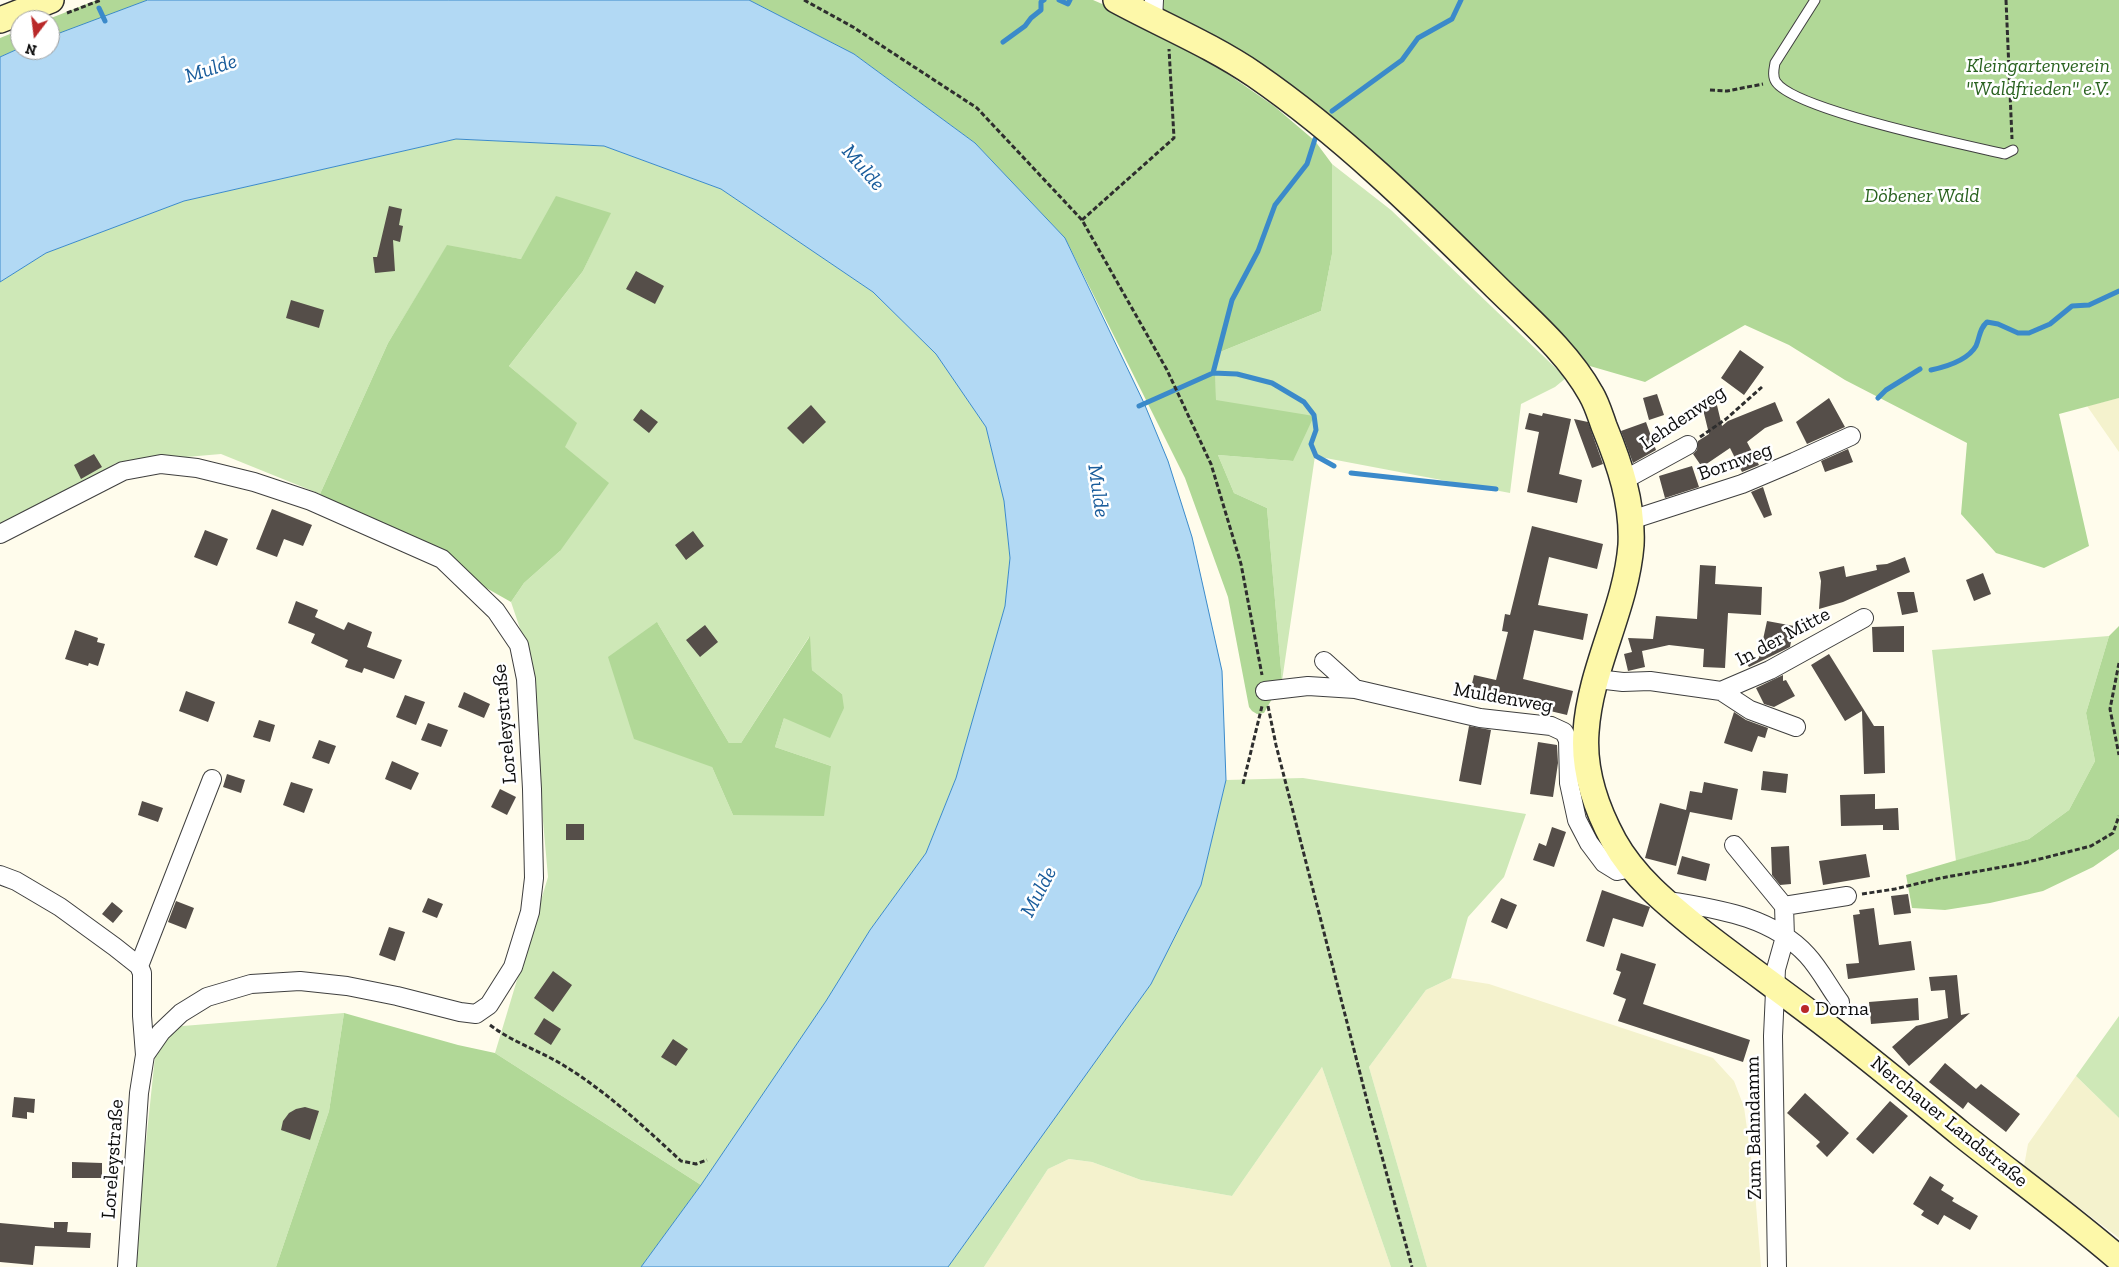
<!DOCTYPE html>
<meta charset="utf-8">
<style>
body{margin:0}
#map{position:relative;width:2119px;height:1267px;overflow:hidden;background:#fffcec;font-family:"Zilla Slab",serif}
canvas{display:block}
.north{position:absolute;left:10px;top:10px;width:50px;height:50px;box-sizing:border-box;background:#fff;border:1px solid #9e9e9e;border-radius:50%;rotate:195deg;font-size:14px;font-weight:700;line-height:20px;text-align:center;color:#0c0c0c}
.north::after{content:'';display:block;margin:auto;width:18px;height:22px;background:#b92828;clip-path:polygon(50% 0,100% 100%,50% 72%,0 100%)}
</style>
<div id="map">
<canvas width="2119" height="1267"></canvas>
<div class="north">N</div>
</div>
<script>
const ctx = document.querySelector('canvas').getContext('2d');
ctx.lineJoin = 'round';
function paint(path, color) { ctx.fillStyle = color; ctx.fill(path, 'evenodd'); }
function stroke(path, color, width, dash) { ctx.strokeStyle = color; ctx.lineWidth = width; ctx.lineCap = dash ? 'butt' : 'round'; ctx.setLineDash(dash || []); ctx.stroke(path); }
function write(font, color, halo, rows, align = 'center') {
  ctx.font = font + ' "Zilla Slab",serif'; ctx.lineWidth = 5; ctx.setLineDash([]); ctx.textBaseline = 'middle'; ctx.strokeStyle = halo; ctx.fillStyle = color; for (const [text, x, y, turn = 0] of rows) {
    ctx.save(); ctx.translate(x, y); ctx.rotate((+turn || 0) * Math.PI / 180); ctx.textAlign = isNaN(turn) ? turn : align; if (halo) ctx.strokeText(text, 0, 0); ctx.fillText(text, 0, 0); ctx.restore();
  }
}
paint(new Path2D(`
 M2119,398V452L2087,406Z
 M1451,978L1489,984L1713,1058L1734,1081L1744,1107L1754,1179L1761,1267H1427L1369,1067L1426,990Z
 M1322,1067L1391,1267H984L1048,1169L1069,1159L1092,1162L1141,1180L1232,1196Z
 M2076,1076L2119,1118V1238L2024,1166L2028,1144Z`), '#f4f2cd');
paint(new Path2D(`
 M456,139L604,146L721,189L873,292L936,354L986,427L1004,501L1010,558L1005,606L956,778L926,853L870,930L826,1001L701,1185L495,1053L548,877L528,652L511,602L524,583L560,551L564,447L576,423L509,366L583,271L610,213L521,259L447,246L388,343L320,494L221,454L116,463L0,534V282L46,253L184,201ZM657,622L729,743H741L809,637L812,670L842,694L784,718L775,747L831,766L733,815L712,767Z
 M1332,164L1391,210L1566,378L1555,387L1521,404L1510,493L1315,456L1282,681L1267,508L1234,493L1218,455L1293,461L1216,400L1215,354L1321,311L1332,254Z
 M2109,636L2086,713L2095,761L2069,810L2029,839L1956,861L1932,650Z
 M1303,778L1526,814L1504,877L1468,917L1451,978L1426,990L1369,1067L1427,1267H1391L1322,1067L1232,1196L1141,1180L1092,1162L1069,1159L1048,1169L984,1267H948L1151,984L1201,885L1226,780Z
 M344,1013L329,1111L276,1267H133L158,1028Z
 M2119,1016V1118L2076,1076Z`), '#cee8b7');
paint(new Path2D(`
 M97,0H148L50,37V20H46Z
 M749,0H1093L1130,16L1203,57L1274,106L1315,141L1332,164V254L1321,311L1215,354L1216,400L1314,416L1293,461L1218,455L1234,493L1267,508L1282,681L1264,713L1257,714L1252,711L1249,707L1228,597L1185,478L1065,238L975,143L854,54Z
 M1134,0H2119V398L2059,414L2089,546L2044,568L1996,553L1961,514L1967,443L1845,380L1789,345L1745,325L1645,382L1583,364L1427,206Z
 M20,30V48L0,57V38Z
 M556,196L611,213L583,271L509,366L577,423L565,447L609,483L560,551L524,583L511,602L320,494L388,343L447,245L521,259Z
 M657,622L729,743H741L810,636L812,670L842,694L844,708L830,738L784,718L775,747L831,766L824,816L733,815L712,767L634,739L608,657Z
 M2119,626V849L2093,867L2043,891L1990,903L1945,910L1912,908L1906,875L2029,839L2069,810L2095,761L2086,713L2109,636Z
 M344,1013L458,1045L495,1053L701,1185L641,1267H276L329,1111Z`), '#b1d897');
const water = new Path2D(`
 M148,0H749L854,54L975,143L1065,238L1144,403L1168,461L1192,537L1222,671L1226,780L1201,885L1151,984L948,1267H641L701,1185L826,1001L870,930L926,853L956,778L1005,606L1010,558L1004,501L986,427L936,354L873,292L721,189L604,146L456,139L184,201L46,253L0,282V57L20,48V50H50V37Z`);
paint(water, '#b2d9f4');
stroke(water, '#3b8aca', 1);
stroke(new Path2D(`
 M1059,0L1068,4L1070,0
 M99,8L105,21
 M1003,42L1025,26L1031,18L1041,10V2L1044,0
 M1332,111L1402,60L1418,38L1452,19L1461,0
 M1931,370C1945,367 1968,360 1976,346C1980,337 1979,329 1987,322L1998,324L2018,333H2029L2050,324L2072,306L2089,305L2119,291
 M1213,373L1237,374L1272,383L1304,402L1314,415L1316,430L1311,444L1316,456L1334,466
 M1878,398L1886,390L1920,369
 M1139,406L1213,373L1232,300L1258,251L1275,205L1307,164L1315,139
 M1351,473L1496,489`), '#3b8aca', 5);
paint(new Path2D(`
 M389,206L402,209L399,225L403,226L400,242L393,240L395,271L375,273L373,257H377Z
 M636,271L664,286L655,304L626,289Z
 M291,300L324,310L319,328L286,318Z
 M1740,350L1764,367L1744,395L1721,378Z
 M1657,394L1664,415L1649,420L1643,398Z
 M1715,397L1722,426L1728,421L1775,402L1783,421L1765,428L1747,442L1759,465L1742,472L1730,448L1702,467L1693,454L1697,450L1698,441L1709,434L1701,401Z
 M1829,398L1845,427L1807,444L1796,422Z
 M811,405L826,422L803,444L787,428Z
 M641,409L658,422L649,433L633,420Z
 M1529,413L1542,416L1543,413L1571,419L1559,474L1582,480L1577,503L1527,492L1539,432L1525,429Z
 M1574,419L1588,422L1603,464L1592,468Z
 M1646,422L1656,450L1633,463L1621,431Z
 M1848,449L1853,462L1825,472L1821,461Z
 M94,454L102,467L81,479L74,465Z
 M1692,466L1699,487L1665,498L1659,476Z
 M1763,487L1772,515L1764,518L1751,492Z
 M272,509L312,525L303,546L284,539L277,557L256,549Z
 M1532,526L1603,544L1597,569L1549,557L1538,605L1588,614L1583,640L1534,630L1523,679L1573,691L1567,715L1470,692L1474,675L1496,680L1508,632L1502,631L1505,614L1510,615Z
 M205,530L228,539L217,566L194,557Z
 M693,531L704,546L686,560L675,545Z
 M1905,557L1910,572L1843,602L1819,609L1821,581L1819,572L1844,566L1846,577L1877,570L1876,565L1887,564Z
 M1700,565L1716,566L1715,584L1762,587L1761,615L1728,613L1725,668L1703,667L1704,649L1669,645L1642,651L1645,667L1628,671L1624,654L1632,652L1628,638L1653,639L1656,616L1697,619Z
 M1983,573L1991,594L1974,601L1966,580Z
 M1897,592H1914L1918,612L1902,615Z
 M296,601L318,610L315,617L344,630L348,622L372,632L367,647L402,660L394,679L364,668L362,673L345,667L348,660L311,643L315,634L288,623Z
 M1767,621L1794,626L1790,647L1749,667L1747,664L1759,658Z
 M705,625L718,642L700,657L686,640Z
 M1904,626V652H1873L1872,627Z
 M75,630L98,638L97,642L105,644L98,666L89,663L88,666L65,659Z
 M1829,654L1874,726H1884L1885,773L1864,774L1862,711L1845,721L1811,665Z
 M1783,675V681L1786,680L1795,696L1774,707L1764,704L1756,688Z
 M186,691L215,702L208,722L179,711Z
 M464,692L490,704L484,718L458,707Z
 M405,695L425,702L416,725L396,717Z
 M1734,712L1746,720L1768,728L1765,738L1758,736L1752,752L1724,743Z
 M259,720L275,725L270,742L253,737Z
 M428,723L448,730L441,747L421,740Z
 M1469,726L1491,730L1481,785L1459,781Z
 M319,740L336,746L329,764L312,758Z
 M1538,742L1557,745L1558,763L1553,797L1530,794Z
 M392,761L419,773L411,790L385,779Z
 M1763,771L1788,774L1786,793L1761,790Z
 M227,774L245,780L241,793L223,787Z
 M291,782L313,789L304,813L283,805Z
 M1704,782L1738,789L1732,820L1690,812L1676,866L1645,858L1660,803L1686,810L1690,791L1702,793Z
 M500,789L516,797L507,815L491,807Z
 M1875,794V809L1898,808L1899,830H1883V825L1841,826L1840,795Z
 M142,801L163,808L158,822L138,815Z
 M566,824H584V840H566Z
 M1552,827L1566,832L1554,867L1533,860L1539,843L1546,846Z
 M1789,846L1791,884L1780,885L1772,875L1771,847Z
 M1866,854L1870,877L1823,885L1819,861Z
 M1682,856L1710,864L1706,881L1677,874Z
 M1602,890L1650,907L1643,927L1613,918L1604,947L1586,941Z
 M1908,894L1911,913L1894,915L1891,896Z
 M428,898L443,904L437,918L422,912Z
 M1501,898L1517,905L1507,929L1491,922Z
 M176,901L194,908L186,929L168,922Z
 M112,902L123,911L113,923L102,914Z
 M1874,908L1879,945L1911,941L1915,970L1848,979L1846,964L1859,963L1853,915L1860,914L1859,910Z
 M389,927L405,932L395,961L379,955Z
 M1621,953L1656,964L1643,1004L1750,1040L1743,1062L1618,1021L1626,999L1613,994L1621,972L1616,970Z
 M553,971L572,985L553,1012L534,998Z
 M1957,975L1961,1015L1970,1013L1909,1066L1892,1047L1916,1026L1948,1018L1945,990L1931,991L1929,977Z
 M1918,998L1919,1020L1871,1024L1869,1002Z
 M544,1018L561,1029L551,1045L534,1034Z
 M673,1039L688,1049L676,1066L661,1057Z
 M1945,1063L1976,1089L1981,1084L2020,1114L2006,1132L1968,1102L1963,1109L1929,1082Z
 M1805,1093L1849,1133L1827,1157L1816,1146L1820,1142L1787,1113Z
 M14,1097L35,1099L34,1113L27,1112V1119L12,1117Z
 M1890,1101L1908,1116L1873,1154L1856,1139Z
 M305,1107L319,1111L310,1140L281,1130L283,1121L289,1113L296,1109Z
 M72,1162L102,1163V1178H72Z
 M1930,1176L1944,1185L1941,1190L1954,1198L1952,1201L1978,1216L1970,1230L1944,1215L1938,1225L1921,1215L1924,1211L1913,1204Z
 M54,1222H68L67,1232L91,1233L90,1248L35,1246L33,1265L0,1262V1223L54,1228Z`), '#554e49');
const lane = new Path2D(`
 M1815,0L1775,63C1774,69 1772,76 1776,82C1795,110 1965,145 2005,154L2013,150`);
const street = new Path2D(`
 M1153,20L1154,0
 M1624,480L1688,445
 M1631,520L1742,484L1794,462L1851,436
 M0,534L123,471L161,464L197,468L254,482L311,501L442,559L496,611L519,645L526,679L532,789L534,878L530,912L513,967L489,1005L476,1014L460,1012L397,996L347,986L300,981L251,984L207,997L181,1013L161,1032L145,1055
 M1324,661L1355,689
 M1597,679L1623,682L1650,681L1721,691L1770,670L1864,618
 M1265,691L1308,686L1355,689L1480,718L1551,726L1564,732L1568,740L1569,783L1577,820L1589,843L1604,863L1617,871L1631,868
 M1721,691L1750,710L1796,727
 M1734,845L1784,906L1785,937L1776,969L1773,1036L1777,1267
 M0,875L16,881L60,907L115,947L139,966L142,973V1016L145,1055L139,1093L127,1267
 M1664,900C1715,909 1770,915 1807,955C1820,969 1829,987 1840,1002
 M1784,906L1847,896
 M139,966L212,779`);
const secondary = new Path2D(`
 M1116,0C1162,25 1211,45 1255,75C1342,135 1417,209 1492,283C1526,317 1567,351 1591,394C1597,404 1600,415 1604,426C1620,465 1633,503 1631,545C1626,609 1590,668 1586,732C1583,770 1596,808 1614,841C1634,877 1666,903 1698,929C1735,958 1773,985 1810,1013C1862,1052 1911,1093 1961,1134C2014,1176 2068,1215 2119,1259
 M0,20L51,0`);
stroke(lane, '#3f3f3f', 11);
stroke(street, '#3f3f3f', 20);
stroke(secondary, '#2e2e2e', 28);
stroke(new Path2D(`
 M804,0L853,27L977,108L1082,220L1167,370L1211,464L1241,564L1262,675
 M2006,0L2012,139
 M67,13L101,0
 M1710,90L1727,91L1763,84
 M1082,220L1174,138L1169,49
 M1700,437L1726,419L1762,387
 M2119,663L2110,709L2119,755
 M1268,706L1276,745L1372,1120L1412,1267
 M1243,784L1262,706
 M1862,894L1895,889L1941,878L2024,863L2091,846L2113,833L2119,816
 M490,1025C511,1041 535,1049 558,1062C604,1089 642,1125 681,1161L696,1164L707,1160`), '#2e2e2e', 3, [5, 2.5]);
stroke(lane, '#fff', 9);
stroke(street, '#fff', 18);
stroke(secondary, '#fdf8a9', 25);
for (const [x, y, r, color] of [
 [1805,1009,5,"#b92828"]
]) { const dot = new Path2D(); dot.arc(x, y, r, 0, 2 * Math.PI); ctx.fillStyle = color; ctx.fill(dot); stroke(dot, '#fff', 2); }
write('italic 20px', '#29621f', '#fff', [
 ["Kleingartenverein",2038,66],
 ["\"Waldfrieden\" e.V.",2038,89],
 ["Döbener Wald",1922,196]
]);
write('20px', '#0c0c0c', '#fff', [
 ["Lehdenweg",1683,418,-34],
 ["Bornweg",1735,462,-20],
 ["In der Mitte",1783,637,-28],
 ["Muldenweg",1503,698,10],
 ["Loreleystraße",505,724,-95],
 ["Nerchauer Landstraße",1949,1122,39],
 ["Zum Bahndamm",1754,1128,-91],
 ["Loreleystraße",113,1159,-86]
]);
write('20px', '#0c0c0c', '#fff', [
 ["Dorna",1815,1009]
], 'left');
write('italic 21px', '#195c9b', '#fff', [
 ["Mulde",211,69,-18],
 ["Mulde",863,168,49],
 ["Mulde",1098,491,82],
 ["Mulde",1039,892,-62]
]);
</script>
